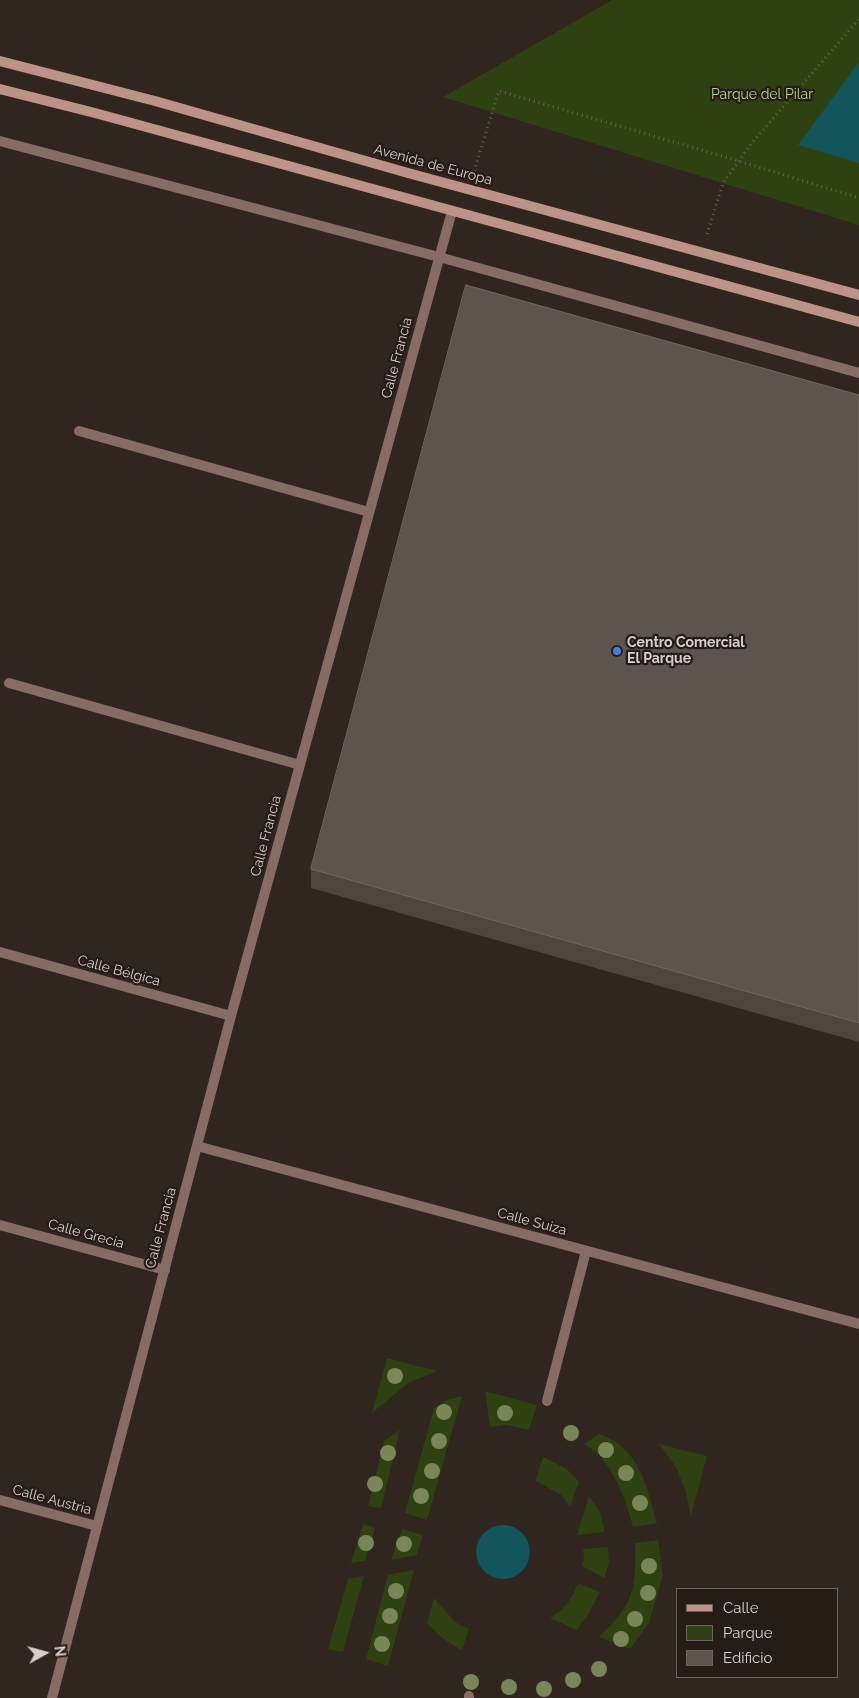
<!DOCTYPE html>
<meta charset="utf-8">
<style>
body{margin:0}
#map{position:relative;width:859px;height:1698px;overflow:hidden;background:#30251f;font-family:Raleway,sans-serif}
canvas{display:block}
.legend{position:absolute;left:676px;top:1588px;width:162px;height:90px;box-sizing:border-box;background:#261c15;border:1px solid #6d645e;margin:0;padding:6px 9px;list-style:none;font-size:15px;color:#d7d0cc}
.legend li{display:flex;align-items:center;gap:10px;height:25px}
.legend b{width:25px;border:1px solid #6d645e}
.north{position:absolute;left:20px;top:1628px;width:50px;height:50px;-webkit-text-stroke:4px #261c15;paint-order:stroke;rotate:83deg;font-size:14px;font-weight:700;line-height:20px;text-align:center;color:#d7d0cc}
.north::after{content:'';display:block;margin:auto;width:18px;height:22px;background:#d7d0cc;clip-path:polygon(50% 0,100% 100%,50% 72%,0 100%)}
</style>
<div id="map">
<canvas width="859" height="1698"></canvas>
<ul class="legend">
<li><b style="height:6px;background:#bd9388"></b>Calle</li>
<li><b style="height:14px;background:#2e4111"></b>Parque</li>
<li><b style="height:14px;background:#5e544d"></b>Edificio</li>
</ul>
<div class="north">N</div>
</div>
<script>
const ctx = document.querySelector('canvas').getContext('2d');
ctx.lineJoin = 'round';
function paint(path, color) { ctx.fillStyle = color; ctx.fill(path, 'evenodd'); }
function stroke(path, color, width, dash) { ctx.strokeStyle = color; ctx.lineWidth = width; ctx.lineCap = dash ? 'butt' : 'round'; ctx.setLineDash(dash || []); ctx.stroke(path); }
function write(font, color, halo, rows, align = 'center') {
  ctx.font = font + ' Raleway,sans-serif'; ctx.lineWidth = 4.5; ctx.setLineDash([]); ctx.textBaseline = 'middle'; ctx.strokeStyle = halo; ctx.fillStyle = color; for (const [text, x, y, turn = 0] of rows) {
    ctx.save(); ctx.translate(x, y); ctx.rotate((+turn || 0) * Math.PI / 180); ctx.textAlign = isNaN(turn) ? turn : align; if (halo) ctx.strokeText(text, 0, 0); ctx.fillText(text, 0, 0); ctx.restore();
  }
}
paint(new Path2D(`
 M612,0H859V225L443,97Z
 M387,1358L437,1371L408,1383L372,1413Z
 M485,1391L537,1405L529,1430L507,1425L490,1427Z
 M462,1396L427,1520L405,1513L434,1408L447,1400Z
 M400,1430L381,1508L368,1506L384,1441Z
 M599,1434C606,1437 614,1440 620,1445C643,1464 649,1495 657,1523L633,1527C626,1501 617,1476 600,1456C596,1451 589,1447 584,1444Z
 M659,1444L707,1456L691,1516L686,1492L676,1467Z
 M543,1457L567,1469L579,1482L570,1507L560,1494L535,1481Z
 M589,1496L600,1512L605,1532L577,1535Z
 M363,1524L375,1528L365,1561L351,1563Z
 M402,1529L423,1535L417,1555L391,1560Z
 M658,1540L663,1575L649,1623L630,1649L599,1637C634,1603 636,1591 635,1543Z
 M608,1547L609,1564L604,1578L582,1566L584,1558L583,1549Z
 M414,1570L388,1666L366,1659L388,1575Z
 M364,1576L343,1652L328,1649L348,1579Z
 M578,1583L600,1592L589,1613L577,1630L550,1618C566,1608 571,1600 578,1583Z
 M434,1598L455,1622L469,1629L462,1650C447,1643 438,1635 427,1623Z`), '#2e4111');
paint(new Path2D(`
 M859,62V163L798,145Z
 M476 1552a27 27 0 1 1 54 0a27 27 0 1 1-54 0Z`), '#12555a');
stroke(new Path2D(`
 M474,171L499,91L739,161L859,198
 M707,234L723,183L751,144L859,19`), '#675e58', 3, [1, 4]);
stroke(new Path2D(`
 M0,141L439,257L859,373`), '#876c65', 10);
stroke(new Path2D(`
 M79,431L369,512
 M9,683L300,765
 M0,952L231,1016
 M197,1146L859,1324
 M0,1225L165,1270
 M547,1401L586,1251
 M0,1500L97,1526
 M52,1698L231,1016L452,211
 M469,1698V1696`), '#876c65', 10);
stroke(new Path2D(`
 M0,61L155,101L408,173L859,295
 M0,89L95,113L859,322`), '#bd9388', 10);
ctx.fillStyle = '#788658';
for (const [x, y] of [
 [395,1376],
 [444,1412],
 [505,1413],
 [571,1433],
 [439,1441],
 [606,1450],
 [388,1453],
 [432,1471],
 [626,1473],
 [375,1484],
 [421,1496],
 [640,1503],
 [366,1543],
 [404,1544],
 [649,1566],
 [396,1591],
 [648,1593],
 [390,1616],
 [635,1619],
 [621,1639],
 [382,1644],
 [599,1669],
 [573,1680],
 [471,1682],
 [509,1687],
 [544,1689]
]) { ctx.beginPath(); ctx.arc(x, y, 8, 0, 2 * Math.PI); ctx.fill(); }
paint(new Path2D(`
 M859,395V1042L311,888V869Z`), '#4f443e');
const building = new Path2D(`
 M466,285L859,395V1023L311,869Z`);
paint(building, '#5e544d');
stroke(building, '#716761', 1);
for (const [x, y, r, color] of [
 [617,651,5,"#3f7fe0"]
]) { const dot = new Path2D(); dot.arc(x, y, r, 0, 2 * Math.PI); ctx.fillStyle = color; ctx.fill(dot); stroke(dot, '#261c15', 2); }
write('14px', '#b3d587', '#261c15', [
 ["Parque del Pilar",762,95]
]);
write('14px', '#d7d0cc', '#261c15', [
 ["Avenida de Europa",433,165,15],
 ["Calle Francia",397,358,-75],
 ["Calle Francia",266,836,-75],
 ["Calle Bélgica",119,971,15],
 ["Calle Suiza",532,1222,15],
 ["Calle Francia",161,1228,-75],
 ["Calle Grecia",86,1234,15],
 ["Calle Austria",52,1500,15]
]);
write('bold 14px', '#d7d0cc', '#261c15', [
 ["Centro Comercial",627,643],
 ["El Parque",627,659]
], 'left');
</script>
